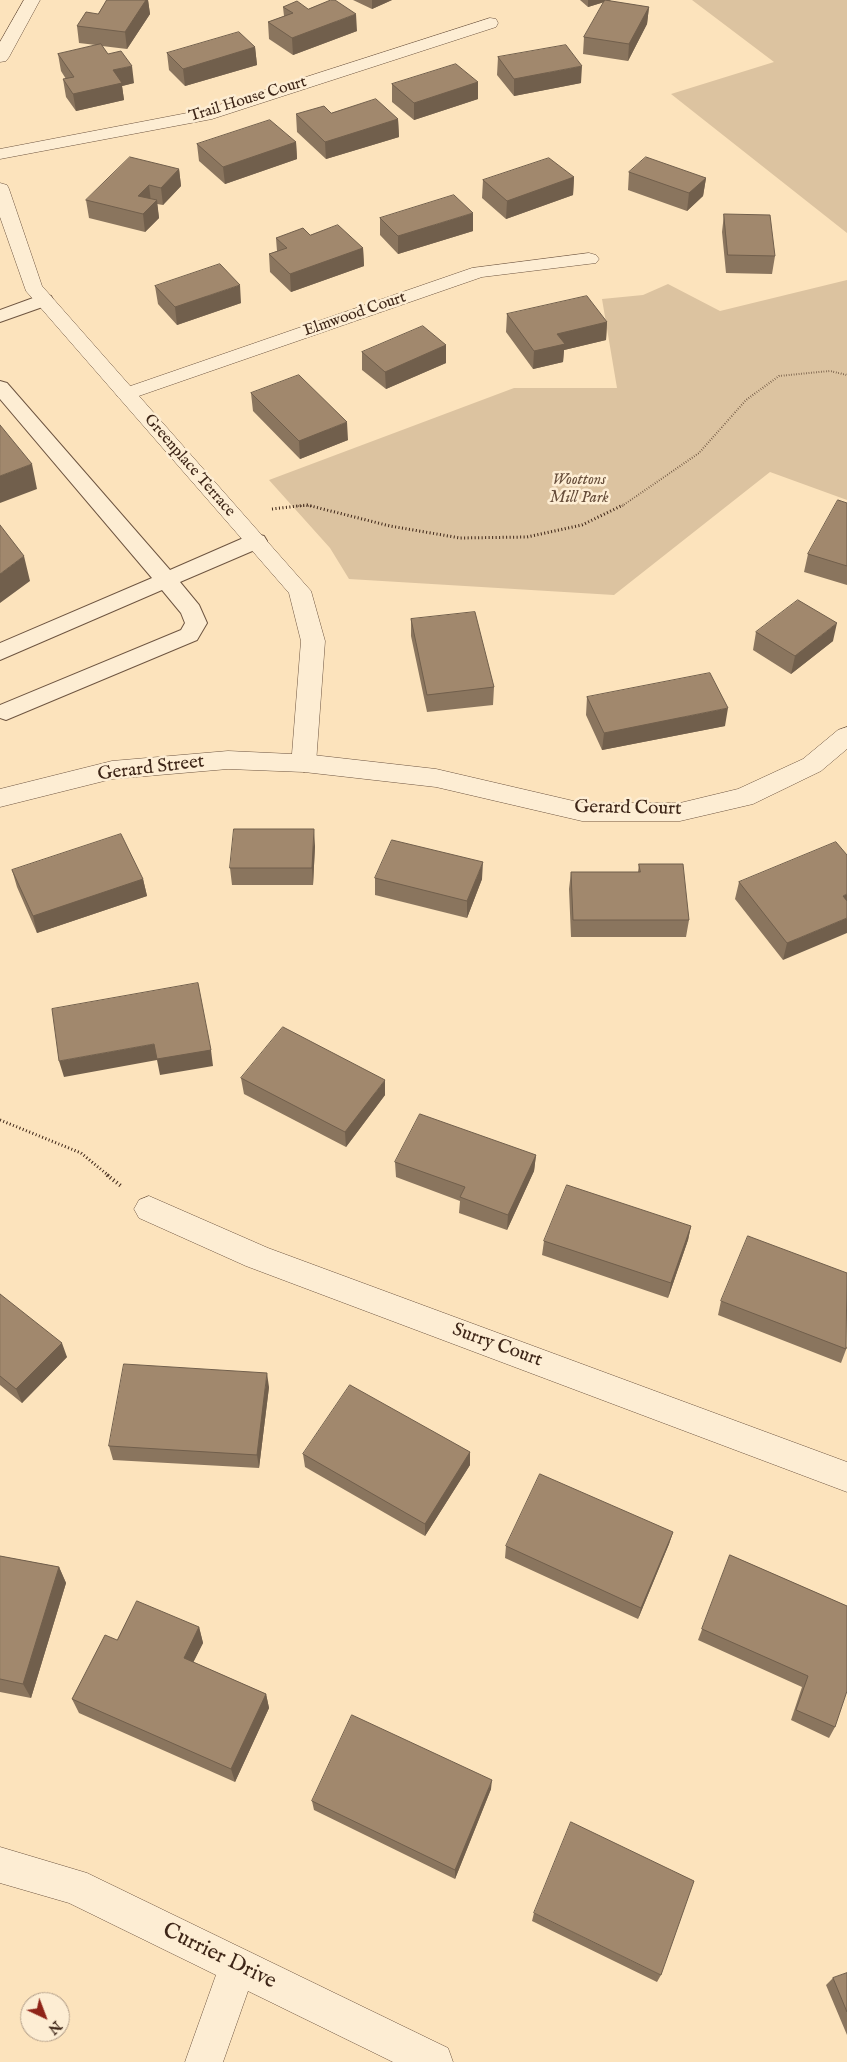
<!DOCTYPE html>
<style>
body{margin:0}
#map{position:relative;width:847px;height:2062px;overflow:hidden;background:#fce3bc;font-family:"IM FELL English",serif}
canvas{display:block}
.north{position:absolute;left:20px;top:1992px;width:50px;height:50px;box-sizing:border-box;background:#fdedd3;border:1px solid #b19d88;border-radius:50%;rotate:137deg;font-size:14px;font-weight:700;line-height:20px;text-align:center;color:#3e2618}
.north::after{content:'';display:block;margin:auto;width:18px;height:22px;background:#8f2418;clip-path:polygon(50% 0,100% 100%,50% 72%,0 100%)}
</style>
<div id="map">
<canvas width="847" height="2062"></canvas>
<div class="north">N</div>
</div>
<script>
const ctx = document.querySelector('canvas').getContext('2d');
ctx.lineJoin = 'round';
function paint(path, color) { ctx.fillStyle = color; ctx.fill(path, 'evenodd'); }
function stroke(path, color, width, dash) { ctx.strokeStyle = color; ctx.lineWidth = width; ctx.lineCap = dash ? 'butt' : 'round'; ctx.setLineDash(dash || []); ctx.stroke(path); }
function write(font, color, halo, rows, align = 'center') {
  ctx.font = font + ' "IM FELL English",serif'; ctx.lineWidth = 5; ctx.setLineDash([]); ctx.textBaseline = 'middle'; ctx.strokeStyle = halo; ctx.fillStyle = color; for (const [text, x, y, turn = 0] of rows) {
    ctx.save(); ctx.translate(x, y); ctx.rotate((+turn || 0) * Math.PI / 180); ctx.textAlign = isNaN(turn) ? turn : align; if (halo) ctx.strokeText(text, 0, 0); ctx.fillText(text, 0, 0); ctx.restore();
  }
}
paint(new Path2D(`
 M692,0H847V233L671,94L774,62Z
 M847,280V500L770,472L614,595L349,579L330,548L269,480L514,388H617L602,299L643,295L668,284L720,311Z`), '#dcc3a0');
const service = new Path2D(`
 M44,294L51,296L53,300L51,304L0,322V310Z
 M0,381L7,383L170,570L248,536L256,534L264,536L267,541L264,546L180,582L199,605L207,623L197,640L6,720L0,718V705L181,630L185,623L181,613L162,590L0,660V643L152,578L0,399Z`);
const minor = new Path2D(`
 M490,18L496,19L498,23L496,27L212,119L0,159V149L203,110Z
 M589,253L596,255L599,259L596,263L482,277L133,398L126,400L119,398L116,394L119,390L472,268Z
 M847,727V749L821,771L753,804L680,821H582L436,787L304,772L295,769L292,763L295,757L304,754L436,769L582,803H680L738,789L803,759L838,730Z
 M149,1196L268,1248L847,1462V1492L246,1266L139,1218L134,1209L139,1200Z
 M0,1847L87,1873L448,2048L453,2062H393L248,1991L223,2062H185L216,1975L69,1903L0,1883Z`);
const tertiary = new Path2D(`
 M24,0H40L9,57L6,61L0,62V42Z
 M0,183L7,185L9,189L42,286L311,591L325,641L316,763L313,769L304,772L228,769L112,779L0,807V789L112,761L228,751L292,754L301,641L289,593L26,291L0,217Z`);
stroke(service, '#6e5541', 2);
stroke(minor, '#6e5541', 1);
stroke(tertiary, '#6e5541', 1);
stroke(new Path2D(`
 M296,506H312
 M622,506L699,453L746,400L779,376L830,371L847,375`), '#3e2618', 2, [0.5, 2]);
stroke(new Path2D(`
 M272,509L307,505L390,526L460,538L527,537L582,525L623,505
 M0,1120L81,1153L109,1176`), '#3e2618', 3, [1, 2.5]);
stroke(new Path2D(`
 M107,1175L121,1186`), '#3e2618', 4, [1, 3]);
paint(service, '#fdedd3');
paint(minor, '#fdedd3');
paint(tertiary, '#fdedd3');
paint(new Path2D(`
 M107,0H148L150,14L127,49L102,46L108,54L134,83L122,86L124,100L76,111L66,97L63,79H66L61,71L58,54L96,45L79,43L77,26L98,14Z
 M353,0H392L372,9Z
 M580,0H611L609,1L649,7L647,24L628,61L583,54L584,37L604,2L588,7Z
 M283,7L308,9L357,31L293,55L269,39L268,22L284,16Z
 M255,47L257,65L185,86L169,70L167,53Z
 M498,57L581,83L514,96L497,75Z
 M478,82V99L414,120L392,102V84Z
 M331,113L398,119L399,137L326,159L297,132L296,114Z
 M296,142L297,159L225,184L199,161L197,144Z
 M179,169L181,186L163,205L157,204L159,218L145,232L89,218L86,200Z
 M629,172L706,178L703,196L687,211L628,190Z
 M574,177L573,195L506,219L482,198L483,180Z
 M724,214L775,256L772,274L726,273L722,232Z
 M380,218L473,231L398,254L380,235Z
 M310,235L363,248L364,266L291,292L270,272L269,254L277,251L276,238Z
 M155,286L241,303L177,325L158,304Z
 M507,314L607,322L606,340L564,350L563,362L533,369L506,332Z
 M446,345V363L386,389L362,370V352Z
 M251,393L348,440L300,459L253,411Z
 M847,503V585L804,572L808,554Z
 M411,619L494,687L493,705L427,712L411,636Z
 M756,632L833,641L791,674L753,650Z
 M587,697L725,726L602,750L586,715Z
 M315,846L313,885H232L230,868Z
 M847,855L783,960L735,899L739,882Z
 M639,864L689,920L686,937H571L569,889L571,872H638Z
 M12,870L143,879L147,896L37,933L17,887Z
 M375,878L482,879L467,918L375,895Z
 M241,1078L385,1095L346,1147L244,1094Z
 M536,1155L534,1171L507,1230L459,1213L460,1201L396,1177L395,1162Z
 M691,1226L688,1240L668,1298L542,1255L544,1241Z
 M0,1294L67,1357L22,1403L0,1385Z
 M721,1301L847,1347L841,1363L718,1315Z
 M269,1387L259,1468L113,1460L109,1446Z
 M470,1452V1465L425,1536L305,1467L303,1454Z
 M673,1532L669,1544L638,1619L505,1558L506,1546Z
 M730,1555L847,1606L835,1727L829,1738L791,1720L802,1687L698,1640Z
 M0,1556L59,1567L66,1583L31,1698L0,1692Z
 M199,1627L203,1643L193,1662L266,1694L269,1708L235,1782L79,1713L72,1699L117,1640Z
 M491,1789L455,1879L314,1810L312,1801Z
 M534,1913L661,1975L657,1982L532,1921Z
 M847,1973V2035L826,1985L833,1978Z`), '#8a755e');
paint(new Path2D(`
 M146,0H148L150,14L127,49L125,32Z
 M372,0H392L372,9Z
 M588,0H611L588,7Z
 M649,7L647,24L628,61L629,44Z
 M356,14L357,31L293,55L292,38Z
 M255,47L257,65L185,86L183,69Z
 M132,66L134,83L122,86L124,100L76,111L73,94L113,70Z
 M582,66L581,83L514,96V79Z
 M478,82V99L414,120V103Z
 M398,119L399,137L326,159L325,142Z
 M296,142L297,159L225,184L223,167Z
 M179,169L181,186L163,205L161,188Z
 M574,177L573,195L506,219L507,201Z
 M706,178L703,196L687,211L689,193Z
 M149,185L151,202L138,196Z
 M157,200L159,218L145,232L143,214Z
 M473,213V231L398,254V236Z
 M363,248L364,266L291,292L290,274Z
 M240,285L241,303L177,325L175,307Z
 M607,322L606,340L564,350L563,362L533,369L534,351L557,334Z
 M446,345V363L386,389L385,372Z
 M347,422L348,440L300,459L299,441Z
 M32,464L37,489L0,503V476Z
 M24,556L30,581L0,603V574Z
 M837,623L833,641L791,674L795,656Z
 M728,708L725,726L602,750L604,733Z
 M314,829L315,846L313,885L312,868Z
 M483,862L482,879L467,918V901Z
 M143,879L147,896L37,933L33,916Z
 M847,894V909L843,896Z
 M847,918V933L783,960L787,943Z
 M154,1044L211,1050L213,1066L160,1075L157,1060L64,1077L59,1061Z
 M385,1080V1095L346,1147L345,1132Z
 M536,1155L534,1171L507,1230L508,1215Z
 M691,1226L688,1240L668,1298L671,1283Z
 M62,1343L67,1357L22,1403L16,1389Z
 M267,1373L269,1387L259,1468L257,1455Z
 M470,1452V1465L425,1536V1524Z
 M673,1532L669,1544L638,1619L641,1608Z
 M59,1567L66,1583L31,1698L23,1684Z
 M199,1627L203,1643L188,1673L184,1658Z
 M266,1694L269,1708L235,1782L231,1769Z
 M492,1780L491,1789L455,1879V1870Z`), '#715f4c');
const building = new Path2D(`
 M107,0H146L125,32L77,26L86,12L98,14Z
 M331,0H335L356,14L292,38L268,22L293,13L283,7L297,1L308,9Z
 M605,0L649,7L629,44L584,37Z
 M239,32L255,47L183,69L167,53Z
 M101,44L108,54L121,51L132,66L113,70L122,83L73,94L63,79L74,77L58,54Z
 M566,45L582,66L514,79L498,57Z
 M456,64L478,82L414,103L392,84Z
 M376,99L398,119L325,142L296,114L324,106L331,113Z
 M270,120L296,142L223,167L197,144Z
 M130,157L179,169L161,188L149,185L138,196L157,200L143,214L86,200Z
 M646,157L706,178L689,193L629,172Z
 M549,158L574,177L507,201L483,180Z
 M454,195L473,213L398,236L380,218Z
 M724,214L770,215L775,256L728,255Z
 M338,225L363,248L290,274L269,254L287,248L276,238L303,228L310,235Z
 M220,264L240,285L175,307L155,286Z
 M587,296L607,322L557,334L565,344L534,351L507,314Z
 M423,326L446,345L385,372L362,352Z
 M299,375L347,422L299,441L251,393Z
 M0,425L32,464L0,476Z
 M838,500L847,503V566L808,554Z
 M0,525L24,556L0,574Z
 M798,600L837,623L795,656L756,632Z
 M475,612L494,687L427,695L411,619Z
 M710,673L728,708L604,733L587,697Z
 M234,829H314L312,868H230Z
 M121,834L143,879L33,916L12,870Z
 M392,840L483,862L467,901L375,878Z
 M836,842L847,855V894L843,896L847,901V918L787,943L739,882Z
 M639,864H683L689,920H573L571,872H640Z
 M198,983L211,1050L157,1059L154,1044L59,1061L52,1009Z
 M283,1027L385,1080L345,1132L241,1078Z
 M420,1114L536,1155L508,1215L460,1197L465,1187L395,1162Z
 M567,1185L691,1226L671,1283L544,1241Z
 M748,1236L847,1273L846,1349L721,1301Z
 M0,1294L62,1343L16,1389L0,1376Z
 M124,1364L267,1373L257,1455L109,1446Z
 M350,1385L470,1452L425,1524L303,1454Z
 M540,1474L673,1532L641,1608L506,1546Z
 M730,1555L847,1606V1691L835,1727L796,1710L808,1676L702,1629Z
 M0,1556L59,1567L23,1684L0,1679Z
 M137,1601L199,1627L184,1658L266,1694L231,1769L72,1699L105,1635L117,1640Z
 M352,1715L492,1780L455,1870L312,1801Z
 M571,1822L694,1881L661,1975L534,1913Z
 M847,1973V2012L833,1978Z`);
paint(building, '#a1886d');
stroke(building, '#715f4c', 1);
write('16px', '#3e2618', '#fdedd3', [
 ["Trail House Court",248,100,-17],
 ["Elmwood Court",355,315,-19],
 ["Greenplace Terrace",189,466,49]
]);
write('italic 16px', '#664d3a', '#fdedd3', [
 ["Woottons",579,481],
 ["Mill Park",579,499]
]);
write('19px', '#3e2618', '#fdedd3', [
 ["Gerard Street",151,769,-7],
 ["Gerard Court",628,809,1],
 ["Surry Court",497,1346,20]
]);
write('22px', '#3e2618', '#fdedd3', [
 ["Currier Drive",219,1957,26]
]);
</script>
